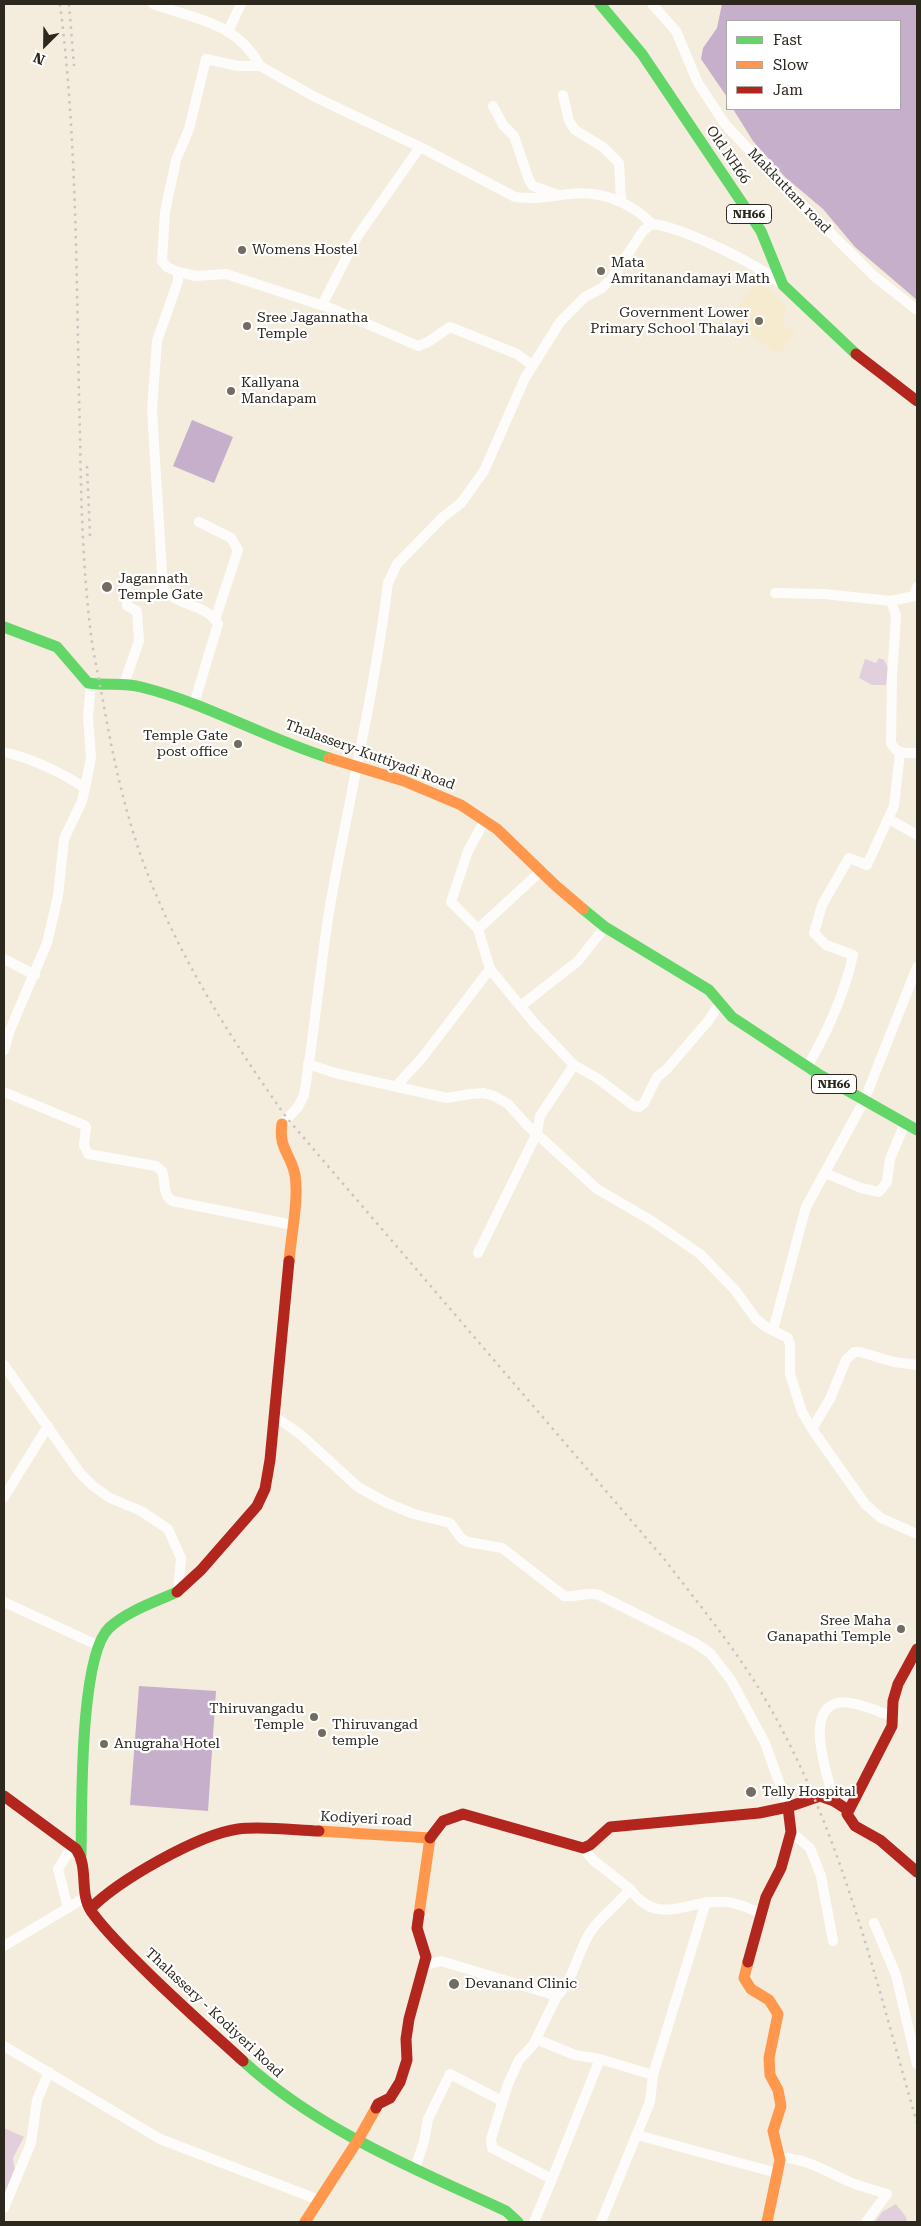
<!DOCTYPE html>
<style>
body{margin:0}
#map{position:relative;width:921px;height:2226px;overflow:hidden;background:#f4ecdd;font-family:"Roboto Serif",serif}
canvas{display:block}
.frame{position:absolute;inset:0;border:5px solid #2d281e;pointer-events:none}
.legend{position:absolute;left:726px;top:20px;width:175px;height:90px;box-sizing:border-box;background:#fff;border:1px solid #aba9a5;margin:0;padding:6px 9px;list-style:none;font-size:15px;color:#2d281e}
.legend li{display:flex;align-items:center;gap:10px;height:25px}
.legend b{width:25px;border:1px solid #aba9a5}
.north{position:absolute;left:20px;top:20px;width:50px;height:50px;-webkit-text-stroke:4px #fff;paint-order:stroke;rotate:203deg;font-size:14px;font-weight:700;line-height:20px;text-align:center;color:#2d281e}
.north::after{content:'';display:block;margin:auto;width:18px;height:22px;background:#2d281e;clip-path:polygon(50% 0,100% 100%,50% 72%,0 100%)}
</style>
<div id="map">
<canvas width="921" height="2226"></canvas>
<div class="frame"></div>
<ul class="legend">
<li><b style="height:6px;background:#63d668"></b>Fast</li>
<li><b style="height:6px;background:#ff974d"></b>Slow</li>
<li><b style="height:6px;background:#b3261e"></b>Jam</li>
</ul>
<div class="north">N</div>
</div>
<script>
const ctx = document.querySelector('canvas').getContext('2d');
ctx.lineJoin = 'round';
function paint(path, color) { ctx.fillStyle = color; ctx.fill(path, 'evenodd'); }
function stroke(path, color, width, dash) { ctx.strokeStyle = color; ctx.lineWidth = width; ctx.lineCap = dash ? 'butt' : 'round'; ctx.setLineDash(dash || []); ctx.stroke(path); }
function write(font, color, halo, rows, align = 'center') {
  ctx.font = font + ' "Roboto Serif",serif'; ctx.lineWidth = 4.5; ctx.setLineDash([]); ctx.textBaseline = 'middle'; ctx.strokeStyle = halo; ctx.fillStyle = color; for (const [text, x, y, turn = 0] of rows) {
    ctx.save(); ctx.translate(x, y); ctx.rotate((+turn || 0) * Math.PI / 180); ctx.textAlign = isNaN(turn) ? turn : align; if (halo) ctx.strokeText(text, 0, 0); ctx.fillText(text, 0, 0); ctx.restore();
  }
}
paint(new Path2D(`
 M757,282L786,304L783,324L795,333L778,355L730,318Z`), '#f6eacf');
paint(new Path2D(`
 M879,658L884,660L888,668L886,685H872L859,678L865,659L876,663Z
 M4,2128L24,2137L13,2158L15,2172L4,2204Z
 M896,2204L906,2217L907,2222H875L882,2212Z`), '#e1cfde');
paint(new Path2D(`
 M722,4H917V300L855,247L823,209L785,177L753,141L733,109H900V21H727V97L701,59L703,48L717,28Z
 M192,420L233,437L214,483L173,466Z
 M139,1686L216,1691L208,1811L130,1805Z`), '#c6afca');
stroke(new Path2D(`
 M153,4C194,19 237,22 260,66
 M652,4L676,31L698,83L725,124L774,177L874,276L917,310
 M228,31L241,4
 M563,95L569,121L575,130L603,147L619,163L621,201
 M493,106L503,125L514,136L529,180L533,186L558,195
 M178,272L196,276L226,274L333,309L418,346L428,342L450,327L517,354L532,365
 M322,305L357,237L420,147
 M199,522L231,538L238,550L215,620
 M775,593L824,594L891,601L896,616L892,677L891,743C897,755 906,753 917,753
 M891,601L914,596L917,587
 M124,684L139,641L137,611L127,606L125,579
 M194,704L218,624C207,604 176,606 163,588L152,410L157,341L178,281V272L167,267L162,261L165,212L176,160L189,129L206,59L238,66H260L315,97L424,149L515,197C534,200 550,196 569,194C600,190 631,202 652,224
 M4,752C33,759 59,771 85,788
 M889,819L917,835
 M485,820L468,851L451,902L478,929L490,969L535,1024L574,1065L597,1078L634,1106L639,1107L644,1103L657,1077L666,1070L709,1020L720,1003
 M478,929L541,871
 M4,959L35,975
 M522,1005L578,961L605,927
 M4,1050L10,1030L47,943L58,896L64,839L82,801L85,788L91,757L88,717L91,683
 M308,1064L335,1073L447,1098L470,1094L484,1093L494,1096L508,1104L527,1125L597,1189L652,1221L700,1254L735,1290L756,1319L766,1327L788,1338L790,1345V1374L802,1412L812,1429L865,1504L881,1518L917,1534
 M807,1067C828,1031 844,996 853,955L826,945L814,933L822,905L849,858L867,865L894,806L900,753
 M397,1085L422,1058L490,969
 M4,1092L84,1125L86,1127L84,1145L88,1154L156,1166L162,1171C166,1182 162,1194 172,1201L293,1225
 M282,1124L298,1107L304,1095C315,1030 320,964 331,900C350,794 375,689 388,583L397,564L442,518L461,503L484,471L525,378L560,322L585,297L602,288L612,278L643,231L652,224C683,227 756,264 782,284
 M825,1173L861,1188L879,1192L887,1182L890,1159L905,1123
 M478,1253L537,1133L540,1116L574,1065
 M773,1330L806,1207L864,1101L917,967
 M4,1365L80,1473L93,1486L110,1498L141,1511L168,1529L181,1558L178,1591
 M274,1416L300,1434L358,1487L387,1503L414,1514L450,1523L462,1539L468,1542L502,1548L564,1596C577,1598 586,1591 599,1595L695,1643L710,1653L731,1680L765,1743L788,1807
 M812,1429L830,1399L846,1360L854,1352H860L894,1362L917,1365
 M4,1497L48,1426
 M4,1602L97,1645
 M834,1801C829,1779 803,1712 837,1703C849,1699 881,1712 893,1717
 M791,1832L810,1848L821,1876L833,1941
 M630,1889C659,1929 687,1898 727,1902C738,1903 750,1909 761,1913
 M68,1908L58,1869L72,1847
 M874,1923L896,1975L917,2064
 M4,1946L86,1897
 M425,1965L441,1961L557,1996C575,1978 577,1952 591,1931C602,1915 619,1904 630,1889L593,1860L583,1848
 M536,2039L575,2055L600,2059L653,2075L650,2102L601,2222
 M4,2046L160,2139L319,2200
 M653,2075L706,1902
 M637,2135L777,2173
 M779,2158C805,2157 827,2172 850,2182C862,2187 875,2190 887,2194L866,2222
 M415,2169L424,2141L428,2119L450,2074L502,2101
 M552,2179L600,2059
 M4,2208L31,2143L37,2100L49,2072
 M534,2222L552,2179L492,2148L491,2139L508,2084L519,2060L533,2045L557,1996`), '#fdfcfa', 10);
stroke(new Path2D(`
 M600,4L642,54L761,231L783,285L856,354
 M4,627L57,647L88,683C106,686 124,682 141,687C206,703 265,738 329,758
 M583,909L605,927L709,990L732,1017L820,1075L917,1130
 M81,1856C82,1811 79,1657 109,1628C127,1611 155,1602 177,1592
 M243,2061C318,2130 415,2169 506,2211L518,2222`), '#63d668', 11);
stroke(new Path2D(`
 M329,758L404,781L461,805L497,829L556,886L583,909
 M282,1124C278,1148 291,1154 295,1175C299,1198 291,1237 289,1261
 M319,1831L430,1838L419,1914
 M748,1962L744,1978L751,1989L769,2000L778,2014L769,2058L770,2075L778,2090L781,2106L773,2131L780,2160L767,2222
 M305,2222L358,2140L376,2108`), '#ff974d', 11);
stroke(new Path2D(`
 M856,354L917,401
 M177,1592L201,1570L257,1506L265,1489L270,1460L289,1261
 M917,1649L898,1684L893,1701L892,1726L847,1814L855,1826L880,1840L917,1872
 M4,1796L76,1849C89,1867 79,1893 91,1911C106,1932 124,1949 142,1967C175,2000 209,2030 243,2061
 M430,1838L443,1821L463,1814L583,1848L590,1845L610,1827L759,1813L788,1807L820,1796L834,1801L848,1810
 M90,1909C119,1880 197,1835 238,1829C262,1826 294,1830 319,1831
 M748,1962L766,1897L781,1868L791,1832L788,1807
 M376,2108L378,2104L390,2098L400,2082L407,2060L406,2039L409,2019L426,1957L417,1928L419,1914`), '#b3261e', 11);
stroke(new Path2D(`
 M60,4C78,146 76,291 80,434C81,504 83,574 92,643C96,666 101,689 105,712C114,762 125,811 142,859C176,953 229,1036 286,1117L665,1560C701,1607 739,1653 768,1704C842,1833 876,1982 917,2123
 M69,4L74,66
 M87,466L90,536`), '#c8c6c2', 2.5, [2.5, 5]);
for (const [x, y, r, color] of [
 [242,250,5,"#736d61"],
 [601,271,5,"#736d61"],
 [759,321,5,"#736d61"],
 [247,326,5,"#736d61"],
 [231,391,5,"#736d61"],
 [107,587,6,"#736d61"],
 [238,744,5,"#736d61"],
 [901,1629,5,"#736d61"],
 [314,1717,5,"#736d61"],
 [322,1733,5,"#736d61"],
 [104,1744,5,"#736d61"],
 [751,1792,6,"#736d61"],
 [454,1984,6,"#736d61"]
]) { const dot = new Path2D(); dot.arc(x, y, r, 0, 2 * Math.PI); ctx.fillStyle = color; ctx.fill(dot); stroke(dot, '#fff', 2); }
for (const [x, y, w] of [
 [749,214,45],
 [834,1084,45]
]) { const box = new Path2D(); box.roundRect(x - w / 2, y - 9.5, w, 19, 4); ctx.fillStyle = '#fff'; ctx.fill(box); stroke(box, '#2d281e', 1); }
write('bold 12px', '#2d281e', null, [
 ["NH66",749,214],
 ["NH66",834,1084]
]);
write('14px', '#2d281e', '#fff', [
 ["Old NH66",728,155,56],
 ["Makkuttam road",789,191,46],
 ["Thalassery-Kuttiyadi Road",370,755,20],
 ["Kodiyeri road",366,1819,3],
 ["Thalassery - Kodiyeri Road",214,2013,43]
]);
write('14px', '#2d281e', '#fff', [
 ["Womens Hostel",252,250],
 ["Mata",611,263],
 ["Amritanandamayi Math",611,279],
 ["Government Lower",749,313,"right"],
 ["Primary School Thalayi",749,329,"right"],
 ["Sree Jagannatha",257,318],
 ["Temple",257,334],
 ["Kallyana",241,383],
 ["Mandapam",241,399],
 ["Jagannath",118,579],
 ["Temple Gate",118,595],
 ["Temple Gate",228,736,"right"],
 ["post office",228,752,"right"],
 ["Sree Maha",891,1621,"right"],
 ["Ganapathi Temple",891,1637,"right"],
 ["Thiruvangadu",304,1709,"right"],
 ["Temple",304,1725,"right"],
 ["Thiruvangad",332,1725],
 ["temple",332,1741],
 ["Anugraha Hotel",114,1744],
 ["Telly Hospital",762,1792],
 ["Devanand Clinic",465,1984]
], 'left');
</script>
